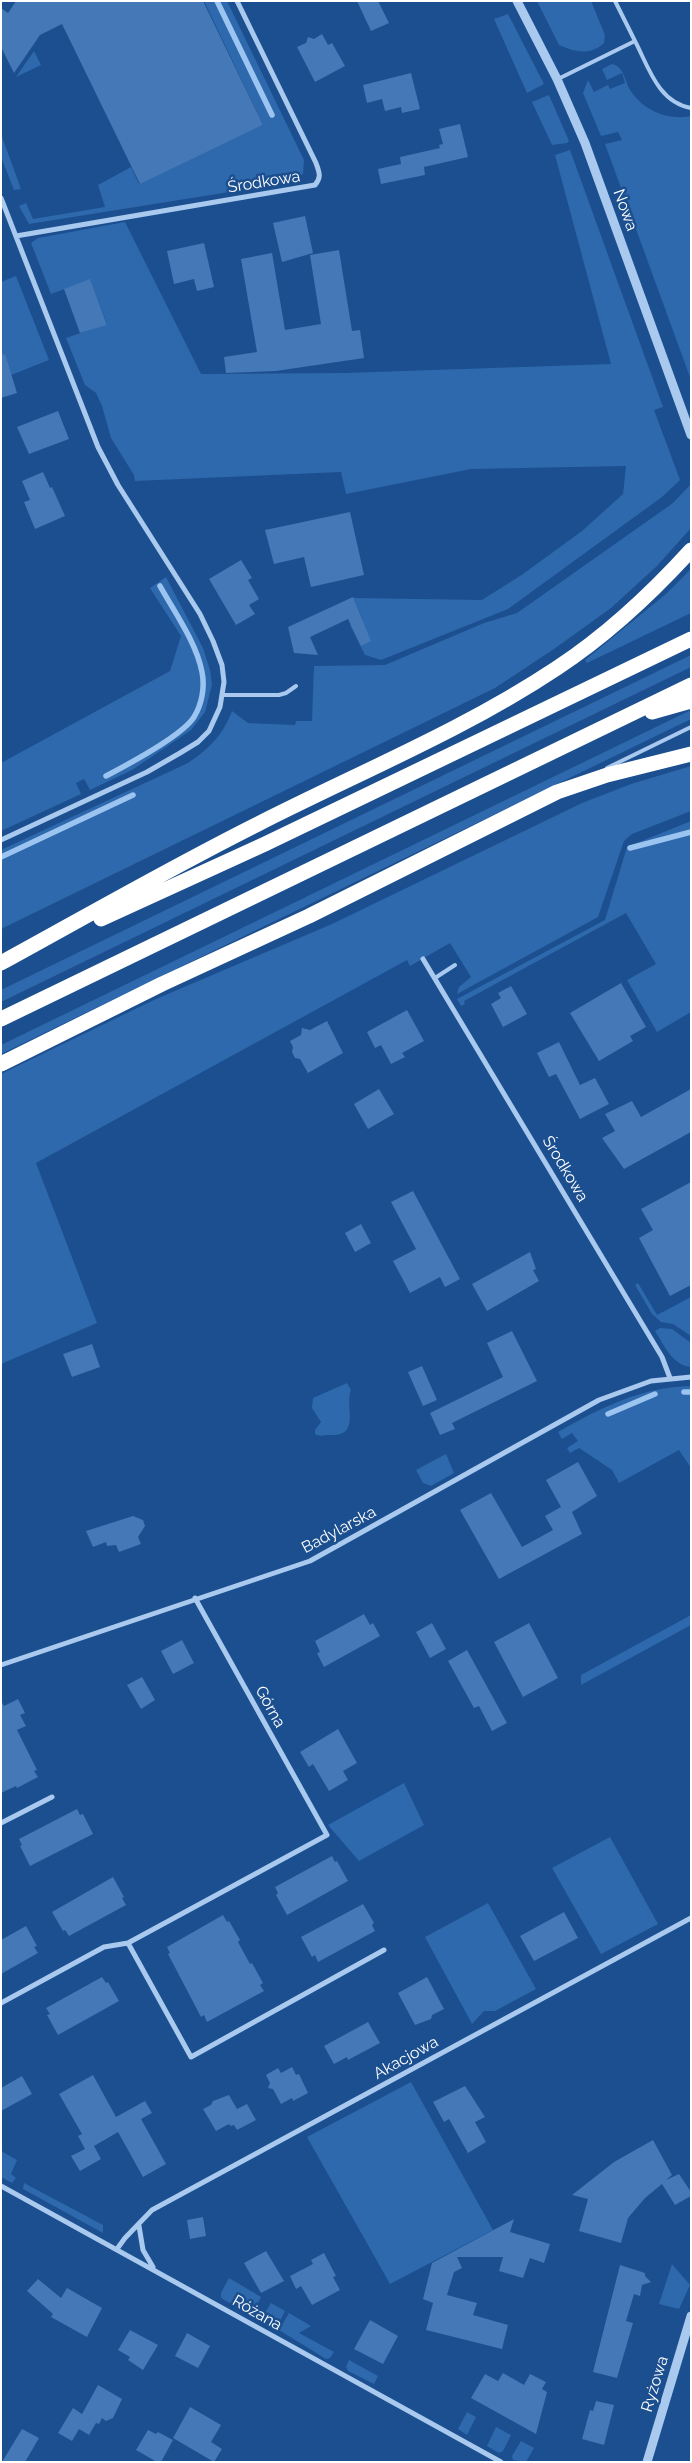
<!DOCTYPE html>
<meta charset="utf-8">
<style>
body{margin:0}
#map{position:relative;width:692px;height:2463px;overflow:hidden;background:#1b4f8f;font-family:Raleway,sans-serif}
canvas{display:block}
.frame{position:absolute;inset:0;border:2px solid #fff;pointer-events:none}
</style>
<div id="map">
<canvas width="692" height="2463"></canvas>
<div class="frame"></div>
</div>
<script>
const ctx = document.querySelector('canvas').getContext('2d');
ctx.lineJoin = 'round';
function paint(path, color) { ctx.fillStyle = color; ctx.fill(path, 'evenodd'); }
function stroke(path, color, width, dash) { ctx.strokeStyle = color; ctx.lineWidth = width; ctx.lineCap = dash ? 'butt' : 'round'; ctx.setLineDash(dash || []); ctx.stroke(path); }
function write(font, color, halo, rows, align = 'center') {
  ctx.font = font + ' Raleway,sans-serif'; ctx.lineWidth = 5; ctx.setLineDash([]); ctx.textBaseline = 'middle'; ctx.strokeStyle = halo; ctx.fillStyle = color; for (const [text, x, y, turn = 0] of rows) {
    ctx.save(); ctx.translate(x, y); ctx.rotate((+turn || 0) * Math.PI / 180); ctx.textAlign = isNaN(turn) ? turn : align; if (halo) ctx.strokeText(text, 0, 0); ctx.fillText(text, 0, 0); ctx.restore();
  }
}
paint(new Path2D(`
 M204,1H227L304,160L303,174L292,182L29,224L19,206L26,203L33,219L105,207L98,185L131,167L139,184L263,125Z
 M537,1H591L605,35L604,43C590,56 575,52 559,45Z
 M508,14L544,84L527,93L494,19Z
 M34,51L41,65L16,77Z
 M612,64C623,66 625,80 629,88C641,110 668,121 691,116V380L605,144L622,140L618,132L601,136L583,93L588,80L594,92L608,85L610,89L625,83L622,73L607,80L602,69Z
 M549,95L569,141L567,143L552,145L532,102Z
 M1,134L21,189L14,190L1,157Z
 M570,150L663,407L654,410L680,480L662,497L508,609L381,660L365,655L350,625L362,618L353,598L482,600L523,574L582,531L623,494L626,466L471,469L346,494L341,472L135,481L134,475L111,438L102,406L96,393L85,385L66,338L107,324L90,280L51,294L31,243L38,238L125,222L201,374L344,373L611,364L555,155Z
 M16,276L49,360L1,379V282Z
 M691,484V528L657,566L611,608L554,649L495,688L1,929V850L188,763C209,749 223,735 232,711L248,723L295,725L296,721H312L314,666L385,665L484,623L517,613L673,503Z
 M691,569V613L587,663L585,660L666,594Z
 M166,577L203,648L210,670L212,685L205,712L191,730L132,770L90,790L84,779L76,783L81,794L1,831V763L170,671L181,636L150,588Z
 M691,655V667L1,1002V990Z
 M691,710V719L1,1054V1045Z
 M691,766V811L632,834L624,841L598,917L457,994L459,987L471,977L450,943L410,966L407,960L36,1163L97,1323L1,1364V1074L156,999L332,924L582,803L631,784Z
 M691,821V1012L657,1032L627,980L656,964L626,913L464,1001L465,1004L461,1006L457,999L605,920L627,847Z
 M638,1283L657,1315L691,1297V1336L673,1324L661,1322L652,1314L635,1285Z
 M660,1328L672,1329L691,1343V1367C672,1365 664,1345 655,1331Z
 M347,1383L351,1390C344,1406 362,1437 330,1435C324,1435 320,1437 315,1434V1430L321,1422L312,1408L313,1398Z
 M691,1386V1468L679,1450L619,1483L612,1470L579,1448L570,1453L567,1448L578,1441L572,1433L562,1439L558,1432C600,1408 641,1387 691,1386Z
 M446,1454L454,1473L431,1486L423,1483L416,1470Z
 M691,1615V1625L581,1685V1675Z
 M404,1783L424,1825L359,1861L328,1825Z
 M610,1837L658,1924L601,1954L552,1868Z
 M488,1903L536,1989L495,2011H484L472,2024L425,1937Z
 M411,2082L493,2230L390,2284L307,2137Z
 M1,2151L17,2160L11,2174L16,2178L12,2183L1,2177Z
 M24,2183L103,2225V2233L23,2189Z
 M672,2264L690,2285L679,2309L659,2304Z
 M229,2278L261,2297L253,2312L249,2314L221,2298V2293Z
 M271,2303L285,2311L276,2329L262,2318Z
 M289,2313L311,2326L299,2333L334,2352L330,2358L326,2359L279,2330Z
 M349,2360L378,2376L374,2384L348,2371L346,2367Z
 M467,2412L476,2417L467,2435L458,2429Z
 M496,2427L511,2435L503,2451L499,2453L487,2446Z
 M521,2441L534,2448L526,2462L513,2460L512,2456Z`), '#2e69ad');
stroke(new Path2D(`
 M217,1L272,115
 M106,776C127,765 182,736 194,717C202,704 205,687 202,672C196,642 175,613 160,586
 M630,848L691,832
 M1,857L133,795
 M684,1392H691
 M608,1414L655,1394`), '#9cc4f0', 5.5);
paint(new Path2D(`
 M16,1H203L263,125L140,184L62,24L40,35L14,73L1,47V8L8,13Z
 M357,1H378L389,23L371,31Z
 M322,34L328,45L332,43L345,66L315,82L297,47L306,43L308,37L314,39Z
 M411,73L420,109L402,113L401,107L385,111L382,99L367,103L363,85Z
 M460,124L468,157L424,167L425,175L381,184L378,169L401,164L400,157L440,148L439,145L443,144L439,129Z
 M305,216L313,253L282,262L273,223Z
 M204,243L214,287L197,291L194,279L174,284L167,251Z
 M339,250L352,331L360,330L364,358L276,371L226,373L224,357L257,352L241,259L272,253L285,330L321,324L310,255Z
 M90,279L107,325L80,333L64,289Z
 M5,354L17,393L1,398V355Z
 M58,411L69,439L29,454L17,427Z
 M43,472L50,488L52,487L65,516L35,529L24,502L30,500L22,481Z
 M350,512L364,575L311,587L304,557L274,564L265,530Z
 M241,560L252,578L248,580L259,599L249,605L255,614L236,625L209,579Z
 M353,597L371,641L361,646L348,619L310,637L318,655L294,653L288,627Z
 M621,983L646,1027L630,1036L633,1041L599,1061L570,1013Z
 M511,986L527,1014L503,1027L491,1004L501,998L498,993Z
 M407,1010L424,1041L402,1053L405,1057L391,1064L381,1045L375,1048L367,1032Z
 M327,1021L343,1053L308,1073L300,1059L295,1058L292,1052L293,1047L290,1041L301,1035L302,1028L310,1030Z
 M559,1042L580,1085L595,1078L609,1104L580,1119L556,1074L549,1077L537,1053Z
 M379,1089L394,1114L368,1129L354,1104Z
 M691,1089V1132L624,1169L602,1138L615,1131L605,1114L632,1101L641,1117Z
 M691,1182V1285L670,1296L639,1238L653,1230L641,1209Z
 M413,1191L460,1279L445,1287L440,1277L410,1293L393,1261L416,1249L391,1202Z
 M361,1224L371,1243L355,1252L345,1233Z
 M530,1252L536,1269L533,1270L539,1281L487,1311L472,1284Z
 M512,1331L537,1381L452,1423L455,1429L440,1435L430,1413L503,1377L487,1343Z
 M92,1344L100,1367L72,1377L63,1354Z
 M422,1366L437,1400L423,1406L408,1372Z
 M578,1462L597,1496L572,1512L582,1534L499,1579L460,1510L491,1493L522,1547L553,1530L545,1516L561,1507L546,1480Z
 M133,1516L143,1520L145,1526L138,1537L141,1544L119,1552L116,1545L107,1546L106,1542L93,1547L86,1531Z
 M364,1614L370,1625L373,1623L380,1636L324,1667L317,1653L320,1652L315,1641Z
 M432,1623L446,1649L430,1658L416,1632Z
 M529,1623L558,1678L523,1697L494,1642Z
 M182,1640L194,1663L173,1674L161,1651Z
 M467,1650L507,1723L492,1731L479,1706L474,1708L448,1661Z
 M142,1677L155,1700L141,1709L127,1685Z
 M18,1699L25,1713L20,1715L26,1726L17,1730L37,1770L34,1771L38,1777L17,1788L16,1786L1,1793V1701L4,1706Z
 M338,1729L357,1763L343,1771L348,1780L329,1791L313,1764L309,1767L300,1752Z
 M77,1809L80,1815L83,1814L93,1834L30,1866L20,1846L22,1845L19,1839Z
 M332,1856L335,1862L337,1861L348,1881L287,1915L276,1895L278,1893L275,1887Z
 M113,1877L124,1897L122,1898L126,1905L69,1936L65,1930L63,1931L52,1912Z
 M363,1904L374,1923L372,1925L375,1931L318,1962L315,1955L312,1957L301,1937Z
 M564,1912L578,1938L534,1961L520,1936Z
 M223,1915L227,1922L229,1921L240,1940L238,1942L250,1964L252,1963L263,1983L260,1985L264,1991L207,2022L204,2015L201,2017L168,1954L170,1953L167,1947Z
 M26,1926L37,1946L34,1947L38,1953L1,1974V1940Z
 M102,1977L106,1983L108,1982L119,2001L58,2035L47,2015L50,2014L46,2008Z
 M427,1977L444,2009L432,2015L431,2019L415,2025L398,1993Z
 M368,2022L380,2043L348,2060L347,2057L334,2064L324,2046Z
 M292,2067L296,2075L299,2074L308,2093L293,2101L292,2098L281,2104L273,2089L268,2088L270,2083L266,2075L278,2068L281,2073Z
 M93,2075L116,2117L145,2101L152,2113L141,2119L166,2164L143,2177L118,2132L94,2146L101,2159L80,2171L71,2156L85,2149L78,2136L82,2134L59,2094Z
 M22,2076L32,2094L1,2111V2088Z
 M465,2086L485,2117L475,2122L486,2142L468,2153L449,2119L444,2122L433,2102Z
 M229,2095L237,2109L247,2104L256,2120L237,2130L234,2125L230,2126L229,2124L216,2131L203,2109L211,2105L213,2101Z
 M653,2140L672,2175L666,2180L679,2174L691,2192V2196L675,2205L662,2184L645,2198L628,2218L621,2243L579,2231L588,2199L572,2195L614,2162Z
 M203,2217L206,2236L190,2239L187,2220Z
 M514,2219L510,2232L550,2244L544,2263L530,2258L523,2278L499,2271L503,2257H457L462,2268L454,2272L447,2295L477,2303L473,2315L508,2325L502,2349L426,2330L433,2303L423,2299L432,2263Z
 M266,2251L284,2281L261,2293L244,2263Z
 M324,2253L336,2276L333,2277L340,2290L312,2305L301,2286L296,2289L290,2276L313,2264L311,2260Z
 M620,2265L645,2273V2276L651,2282L642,2285L640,2296L634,2294L626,2321L633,2323L617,2378L593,2372Z
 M38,2279L61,2298L67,2288L102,2308L87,2337L51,2317L53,2314L27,2291Z
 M370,2320L398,2336L383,2364L354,2349Z
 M130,2330L158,2345L143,2370L128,2360L130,2357L118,2350Z
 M187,2333L210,2346L198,2368L175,2356Z
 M503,2373L524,2385L530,2374L546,2382L542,2389L547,2392L536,2434L471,2398L485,2374L498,2381Z
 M98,2385L122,2399L113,2418L106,2421L102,2418L99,2424L96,2423L89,2435L79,2429L72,2441L58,2433L73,2408L82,2414Z
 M596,2401L614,2405L604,2445L582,2439L590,2410L593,2411Z
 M190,2407L221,2425L211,2442L222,2449L214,2462L173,2438Z
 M22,2429L39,2438L25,2462H2Z
 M148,2430L156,2434L158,2432L173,2440L161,2462H157L136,2450Z`), '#4478b7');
stroke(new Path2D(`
 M635,41C649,68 658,102 691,108
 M558,79L635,41L615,1
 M223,695H279L286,693L296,686
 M607,768L691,727
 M435,978L455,965`), '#a9c9ee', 4);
stroke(new Path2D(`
 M1,198L98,447L118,485L200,614L213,641L222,665L224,682L220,707L209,731L198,742L180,753L147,772L1,840
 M16,236L315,185C322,177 319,172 316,163L237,1
 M423,959L662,1357L670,1378
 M1,1665L310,1561L599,1400L651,1381L691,1377
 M1,1823L52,1797
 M128,1943L327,1835L195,1598
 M1,2003L104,1947L128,1943L191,2057L384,1950
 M1,2186L501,2462
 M139,2226L143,2250L153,2267
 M117,2249L125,2238L152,2210L691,1918`), '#a9c9ee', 5);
stroke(new Path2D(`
 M517,1L557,79L585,143L691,435
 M647,2462L691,2316`), '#a9c9ee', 9);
stroke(new Path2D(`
 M652,712L691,701
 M101,919L265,844L691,639
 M1,963C87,916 172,867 258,824C358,773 464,730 557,668C607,635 651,594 691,550
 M1,1019L691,685
 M1,1064L162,984L309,916L557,792L607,775L691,754`), '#fff', 15);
write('16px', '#fff', '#1b4f8f', [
 ["Środkowa",264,182,-9],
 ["Nowa",625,210,70],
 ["Środkowa",565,1169,59],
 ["Badylarska",339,1530,-28],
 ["Górna",270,1707,61],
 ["Akacjowa",406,2058,-29],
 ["Różana",257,2313,30],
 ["Ryżowa",655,2384,-73]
]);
</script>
